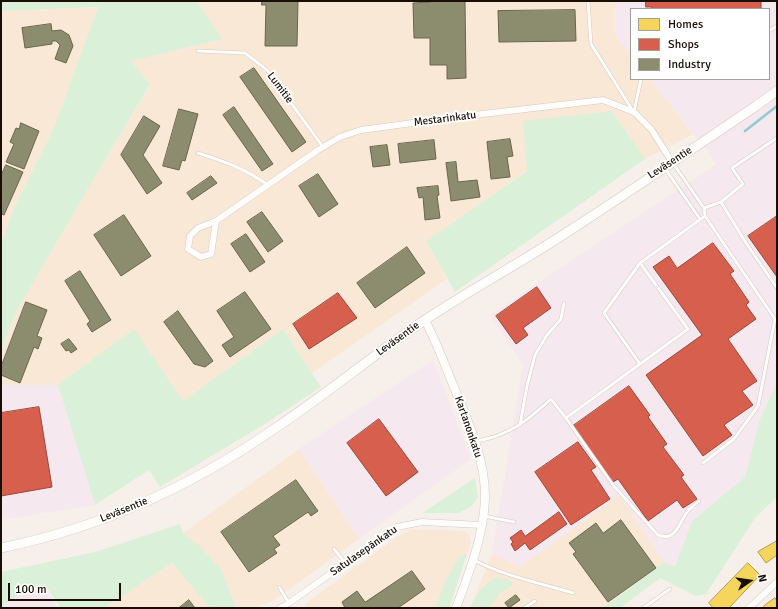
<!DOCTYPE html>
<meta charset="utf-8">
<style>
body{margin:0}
#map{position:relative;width:778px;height:609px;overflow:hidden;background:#f7f0ea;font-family:Signika,sans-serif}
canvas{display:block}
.frame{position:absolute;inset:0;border:2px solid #180e05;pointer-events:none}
.legend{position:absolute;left:630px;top:8px;width:140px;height:72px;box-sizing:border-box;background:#fff;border:1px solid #a39f9b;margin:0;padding:5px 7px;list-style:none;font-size:12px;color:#180e05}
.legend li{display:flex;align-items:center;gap:8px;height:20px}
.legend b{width:20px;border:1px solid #a39f9b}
.north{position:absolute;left:730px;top:561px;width:40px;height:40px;-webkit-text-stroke:3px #fff;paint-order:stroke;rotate:77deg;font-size:11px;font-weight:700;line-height:16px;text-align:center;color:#180e05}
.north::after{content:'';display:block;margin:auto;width:14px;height:18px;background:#180e05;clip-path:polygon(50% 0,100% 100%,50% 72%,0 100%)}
.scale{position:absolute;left:8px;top:583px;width:113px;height:18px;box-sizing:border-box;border:2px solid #180e05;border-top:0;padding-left:5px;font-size:12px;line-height:14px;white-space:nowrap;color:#180e05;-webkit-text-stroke:3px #fff;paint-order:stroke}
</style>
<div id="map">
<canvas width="778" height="609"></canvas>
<div class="frame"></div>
<ul class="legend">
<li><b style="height:11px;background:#f6d55c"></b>Homes</li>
<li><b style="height:11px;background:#d6604d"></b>Shops</li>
<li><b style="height:11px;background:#8c8c6e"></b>Industry</li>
</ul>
<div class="north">N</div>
<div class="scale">100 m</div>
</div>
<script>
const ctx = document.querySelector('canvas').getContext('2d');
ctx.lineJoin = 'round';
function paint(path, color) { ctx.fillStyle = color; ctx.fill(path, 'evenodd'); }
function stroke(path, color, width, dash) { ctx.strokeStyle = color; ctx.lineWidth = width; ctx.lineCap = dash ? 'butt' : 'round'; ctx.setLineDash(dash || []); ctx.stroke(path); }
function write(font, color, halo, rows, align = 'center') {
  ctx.font = font + ' Signika,sans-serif'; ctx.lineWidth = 4; ctx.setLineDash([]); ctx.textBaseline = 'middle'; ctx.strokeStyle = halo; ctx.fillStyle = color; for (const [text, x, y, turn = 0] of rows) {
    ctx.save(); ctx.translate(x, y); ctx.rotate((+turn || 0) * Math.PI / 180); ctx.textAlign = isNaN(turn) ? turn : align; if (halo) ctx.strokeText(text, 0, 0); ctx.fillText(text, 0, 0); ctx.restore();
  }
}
paint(new Path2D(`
 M616,1H777V382L760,419L745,477L692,521L675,568L664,562L619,495L520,567L492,554L523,365L490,315L717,164L650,79H769V9H631V55L615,35Z
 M433,360L471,459L359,539L299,449Z
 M1,385H58L95,505L1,520Z
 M45,588L58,608H2L22,594Z`), '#f6e8ef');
paint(new Path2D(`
 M197,1H616L615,35L631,55V79H650L693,134L645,159L612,111L426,241L447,279L312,373L283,329L183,401L134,330L58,385H1V351L16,312L109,153L150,86L130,61L221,39Z
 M98,7L53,130L14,208L1,244V11Z
 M299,449L359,539L273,601L255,608H236L222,571L183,533Z
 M619,495L664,562L603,608H470L492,554L520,567Z
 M411,529L465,531L469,534L471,543L467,554L460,556L445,581L435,608H307L305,604L401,534Z
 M172,563L210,608H104Z`), '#fae8d7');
paint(new Path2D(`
 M1,1H197L222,39L131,61L150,85L109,153L16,312L1,351V244L14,208L53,130L98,7L1,11Z
 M612,111L645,159L455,292L426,241L527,171L523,121Z
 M134,329L183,401L283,329L321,387L268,422L160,487L149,470L95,505L58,385Z
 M777,382V497L755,518L706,594L696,596L660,578L620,608H603L664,562L675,567L692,521L745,477L760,419Z
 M475,478L478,497L472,506L459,513H422Z
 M180,524L183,533L201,547L222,571L236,608H210L172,563L104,608H61L45,585L23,592L1,608V572L95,552Z
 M467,554L449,608H435L445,581L460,556Z
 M497,577L514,582L509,588L500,593L489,608H470C477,593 483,585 497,577Z`), '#daf0d9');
const homes = new Path2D(`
 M777,541V555L766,563L758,552Z
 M748,563L760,575L729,608H713L709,603Z
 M775,598L777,601V608H763L764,606Z`);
paint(homes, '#f6d55c');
stroke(homes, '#b39942', 1);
const shops = new Path2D(`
 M646,1H761V9H652V7H646Z
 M777,216V277L748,236Z
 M713,243L734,271L730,274L749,302L746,305L756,319L728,339L757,381L742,391L753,405L724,425L732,435L703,456L646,375L702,335L653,267L669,256L677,268Z
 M537,287L551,308L523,328L528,335L516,344L496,316Z
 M338,293L357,318L309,349L293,324Z
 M629,386L650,415L648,417L667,444L663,447L684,475L681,477L697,499L683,508L677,500L648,521L618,479L613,482L573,426Z
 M39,407L52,487L1,496V413Z
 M379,419L418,472L386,496L347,443Z
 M578,442L596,467L591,470L610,499L571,525L535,472Z
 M559,512L567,524L530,550L525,543L515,551L511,544L513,542L510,538L521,530L525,536Z`);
paint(shops, '#d6604d');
stroke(shops, '#9d4737', 1);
const industry = new Path2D(`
 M262,1H298L297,46H265L266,5H262Z
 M430,1H465L466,78L447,79V65H430V38H414L413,3L430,2Z
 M575,10L576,41L499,42L498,11Z
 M51,24L52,31L61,30L69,35L73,46L66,63L55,59L60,45L56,41H52V44L25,48L22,28Z
 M254,68L306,142L292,152L240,77Z
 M234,107L273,164L262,171L223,115Z
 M179,109L198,114L185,161L182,160L179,170L163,166Z
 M144,116L160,126L143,155L162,183L147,194L121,155Z
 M21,123L39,131L24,169L6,162L14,144L10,142L16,128L19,129Z
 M510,139L513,156L507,157L510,177L491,179L487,142Z
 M434,140L436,159L400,163L398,144Z
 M387,145L390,165L373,167L370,147Z
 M456,162L458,182L477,180L480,197L451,201L446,163Z
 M6,165L23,172L4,215L1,214V176Z
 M318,174L338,204L319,217L299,186Z
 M211,176L217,183L192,200L187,193Z
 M438,186L439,195L437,196L440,218L425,220L423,197L419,198L417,188Z
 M262,212L283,241L268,252L247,222Z
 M124,215L151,256L121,276L94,235Z
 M246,234L265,262L250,272L231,244Z
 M407,247L425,273L375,308L357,283Z
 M80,271L111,320L92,332L87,324L90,321L65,281Z
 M245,292L271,329L230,357L222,345L234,337L217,311Z
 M26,302L47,310L37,336L42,338L38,349L34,347L20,383L1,375V367Z
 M178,311L213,361L205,367L194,364L164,322Z
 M69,339L77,349L71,353L69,350L66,351L61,344Z
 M296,480L318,511L311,516L308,512L273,536L280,545L274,549L277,553L249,572L221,532Z
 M621,520L656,568L608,602L573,554L576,552L569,543L596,523L603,533Z
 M412,571L425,589L398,608H345L342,602L357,591L365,602Z
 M516,595L520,600L509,608L505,603Z
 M189,600L195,608H179Z`);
paint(industry, '#8c8c6e');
stroke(industry, '#69664e', 1);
stroke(new Path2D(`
 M745,131L777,106`), '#92cacd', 2.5);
const service = new Path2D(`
 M588,1L591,44L633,111
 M769,31L777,26
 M198,51L245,53L267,70L323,147
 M634,112L641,79
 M198,153C223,161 246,169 268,185
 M666,170L700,219
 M721,202L746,243L777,288
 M704,208L721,202L743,184L732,168L777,138
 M640,263L604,313L640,364
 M566,418L613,485L658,535C675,542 679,524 687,512C690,508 695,505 699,501
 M520,425L527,386L535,355L547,335L561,319L564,303
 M477,441C510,435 527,421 551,399L566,418L688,329L640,263L705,216L704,208L673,163
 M703,463L734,439L758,406L775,319L705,216
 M484,516L514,522
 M334,549L346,564
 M474,560C504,576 540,583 573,593
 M279,587L289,603
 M524,608L535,601
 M643,608L670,589`);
const minor = new Path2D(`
 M216,221L211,254L201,257L188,249L190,236L198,228L216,221L318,150L340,137L361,130L457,117L603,100L634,112L651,129L672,162
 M280,608L289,603L397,527L422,522L481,525
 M749,608L777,582`);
const tertiary = new Path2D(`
 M425,320C437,343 446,368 456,392C470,426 486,462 485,500C483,538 469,573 456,608`);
const secondary = new Path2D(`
 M1,548C98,528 190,487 271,431C324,396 373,355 425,320C473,288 524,261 572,229C634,189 695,147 756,106L777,91`);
stroke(service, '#d2cac2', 4);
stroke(minor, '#d2cac2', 7);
stroke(tertiary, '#d2cac2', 9);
stroke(secondary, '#d2cac2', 10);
stroke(service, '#fefdfc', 3);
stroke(minor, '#fefdfc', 6);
stroke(tertiary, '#fefdfc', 8);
stroke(secondary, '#fefdfc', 9);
write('11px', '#180e05', '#fff', [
 ["Lumitie",280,88,53],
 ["Mestarinkatu",445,119,-7],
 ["Leväsentie",670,163,-33],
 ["Leväsentie",398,339,-36],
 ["Kartanonkatu",468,427,71],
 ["Leväsentie",124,510,-22],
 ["Satulasepänkatu",364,551,-35]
]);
</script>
